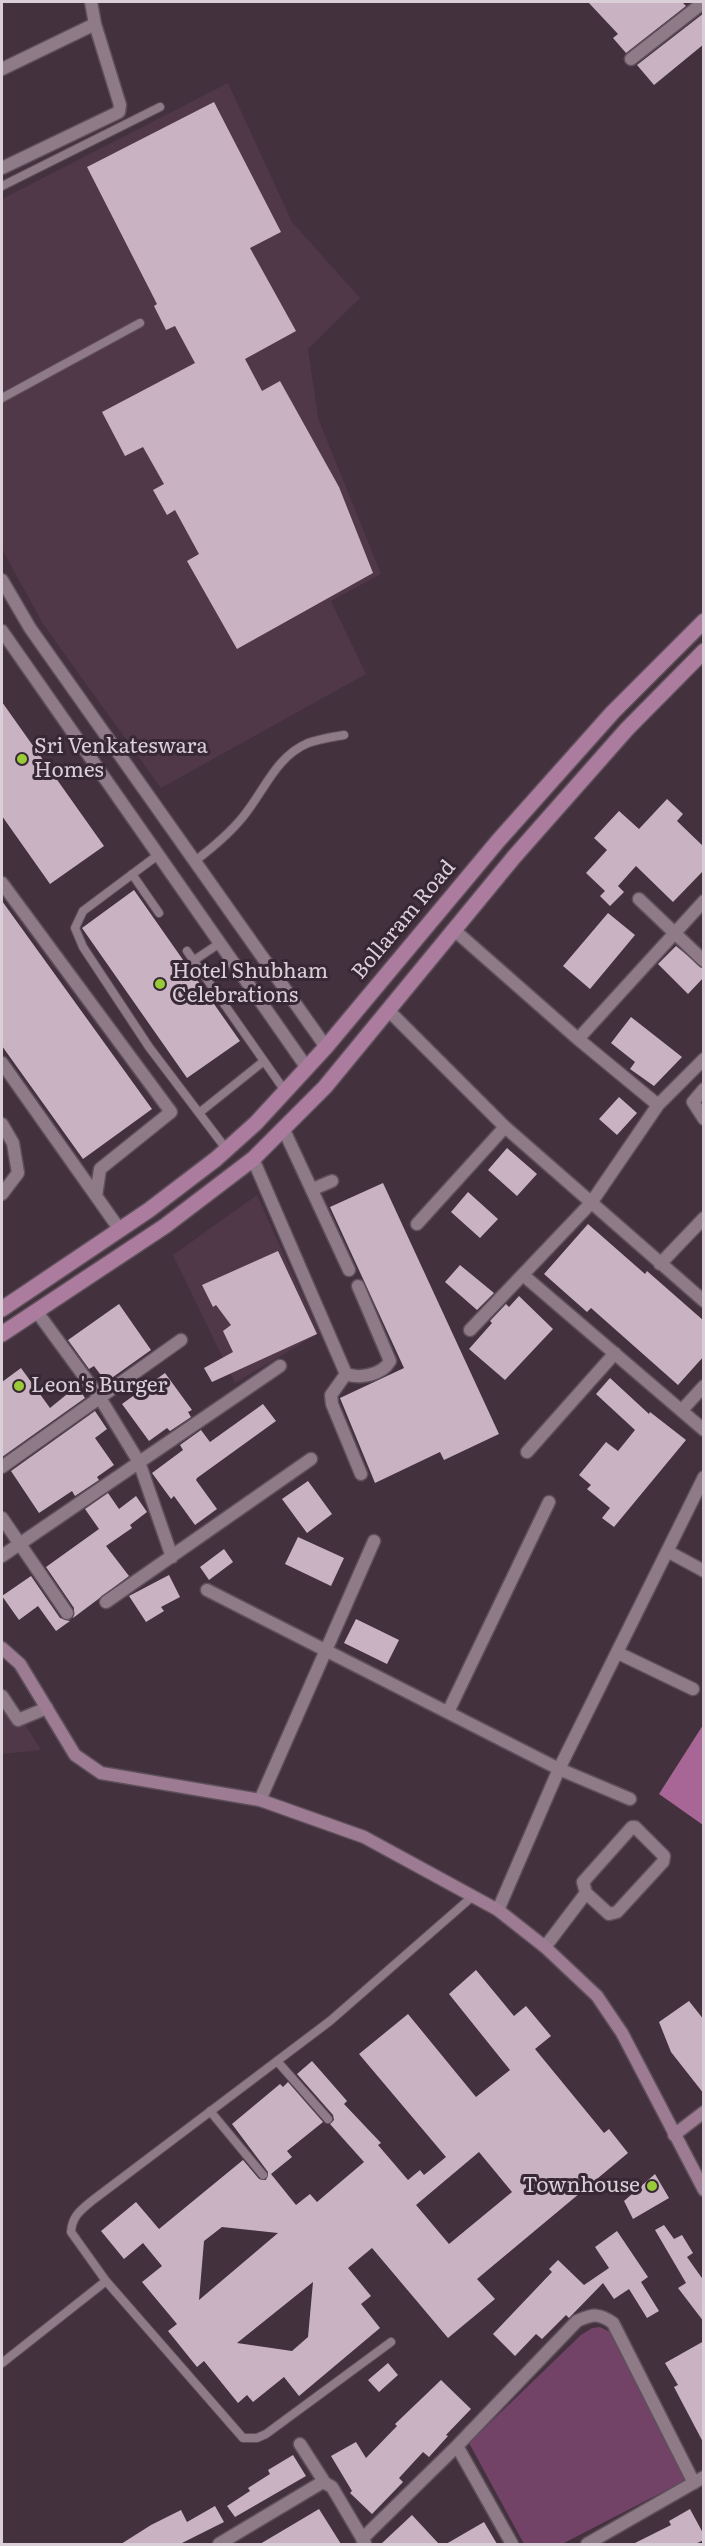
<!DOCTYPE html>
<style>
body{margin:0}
#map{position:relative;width:705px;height:2546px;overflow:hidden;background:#43313e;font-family:Literata,serif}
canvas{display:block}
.frame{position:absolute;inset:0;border:3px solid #dacfd7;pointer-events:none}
</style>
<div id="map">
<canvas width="705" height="2546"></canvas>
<div class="frame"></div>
</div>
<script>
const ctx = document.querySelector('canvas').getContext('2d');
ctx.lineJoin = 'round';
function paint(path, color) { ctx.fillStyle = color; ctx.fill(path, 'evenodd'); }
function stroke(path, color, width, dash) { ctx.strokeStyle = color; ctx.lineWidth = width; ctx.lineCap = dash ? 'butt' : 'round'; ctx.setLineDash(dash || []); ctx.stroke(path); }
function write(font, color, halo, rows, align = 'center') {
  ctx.font = font + ' Literata,serif'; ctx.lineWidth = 6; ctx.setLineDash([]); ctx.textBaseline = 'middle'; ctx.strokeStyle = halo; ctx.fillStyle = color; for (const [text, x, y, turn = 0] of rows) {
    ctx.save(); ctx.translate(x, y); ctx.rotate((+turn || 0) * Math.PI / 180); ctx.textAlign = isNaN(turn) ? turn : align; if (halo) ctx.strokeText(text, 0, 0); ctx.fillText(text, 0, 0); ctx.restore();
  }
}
paint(new Path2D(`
 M228,83L292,222L360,298L308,349L318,418L381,574L331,601L366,674L161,788L43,624L2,549V199Z
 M257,1195L319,1333L235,1383L173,1255Z
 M2,1688L41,1750L2,1754Z`), '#503849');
paint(new Path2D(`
 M600,2327L614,2334L686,2480L562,2544H524L469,2443L581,2335L592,2328Z`), '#734367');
paint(new Path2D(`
 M703,1725V1825L659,1794Z`), '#a76696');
paint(new Path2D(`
 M588,2H682L686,6L626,53L613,38L618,34Z
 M704,13V44L654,85L637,65Z
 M214,102L281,232L250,248L296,331L245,359L262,391L280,381L339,487L373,573L237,649L187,561L199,554L175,510L167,515L153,490L164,484L143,447L125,456L102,412L195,363L175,326L166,330L154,306L157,304L87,167Z
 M2,702L104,846L50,884L2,816Z
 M667,799L683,814L677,821L704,847V870L673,902L636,866L618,886L624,892L610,906L600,896L605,891L586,873L607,850L594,838L619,811L639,829Z
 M134,890L240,1041L187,1078L82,928Z
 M2,901L152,1109L83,1159L2,1046Z
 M608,913L635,935L590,989L563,966Z
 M676,946L704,969V977L688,994L658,964Z
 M631,1017L682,1057L654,1086L630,1069L635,1062L611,1043Z
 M619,1097L637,1113L617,1135L599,1119Z
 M507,1148L537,1174L517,1196L488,1170Z
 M383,1183L499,1434L444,1460L440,1452L375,1483L340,1398L404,1368L330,1207Z
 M468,1192L498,1219L480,1238L451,1212Z
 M588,1224L645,1274L647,1271L704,1321V1356L678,1385L591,1308L587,1312L544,1274Z
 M278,1251L317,1334L212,1382L204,1368L233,1352L223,1331L231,1325L216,1305L213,1307L202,1285Z
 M460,1265L494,1293L477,1310L445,1282Z
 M519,1296L553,1329L505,1380L469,1349L492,1323L490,1321L506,1304L509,1307Z
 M119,1304L151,1350L106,1382L94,1366L89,1369L68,1340Z
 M21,1368L50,1408L77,1386L85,1398L2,1457V1382Z
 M165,1373L192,1410L188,1412L191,1417L170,1431L167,1428L149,1441L122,1404Z
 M610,1378L649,1414L650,1412L686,1440L614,1527L602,1518L610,1508L587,1489L591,1485L579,1475L606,1442L618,1451L635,1430L596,1394Z
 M263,1404L276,1421L197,1478L196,1480L217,1509L195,1525L174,1496L171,1499L152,1473L183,1450L180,1445L201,1430L210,1442Z
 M95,1411L107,1429L95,1438L114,1465L97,1477L99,1480L75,1496L72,1491L39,1513L11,1471Z
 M308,1481L332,1514L307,1533L282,1499Z
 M108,1493L119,1509L136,1496L147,1512L130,1525L132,1528L106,1546L129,1576L73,1618L74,1608L46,1567L99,1529L85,1509Z
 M298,1537L344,1558L331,1586L285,1564Z
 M224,1549L233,1562L209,1580L200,1567Z
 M169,1575L180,1597L161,1607L164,1611L146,1622L129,1596Z
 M31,1576L60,1618L70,1621L56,1631L38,1606L19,1620L2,1596Z
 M356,1619L399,1640L387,1664L344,1643Z
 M476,1970L514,2016L526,2006L551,2036L535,2049L604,2133L609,2129L628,2153L477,2279L495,2299L448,2338L372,2248L348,2268L371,2296L361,2304L380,2328L299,2396L284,2377L253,2402L247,2395L238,2403L204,2361L197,2367L168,2331L177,2324L142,2282L162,2266L143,2243L124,2259L101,2231L136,2202L159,2229L243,2160L259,2179L266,2180L268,2172L232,2124L280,2084L283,2087L288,2082L323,2122L287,2151L292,2157L271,2174L296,2205L310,2194L317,2202L364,2162L330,2124L334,2120L333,2115L297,2074L312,2061L347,2101L344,2104L381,2143L378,2145L408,2180L420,2170L424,2175L446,2157L359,2054L408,2014L476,2097L510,2070L449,1994ZM479,2152L512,2192L449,2244L416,2205ZM222,2227L278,2233L199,2300L204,2241ZM313,2282L308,2337L292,2351L237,2343Z
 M689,2001L704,2020V2094L671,2052L659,2022Z
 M655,2174L669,2198L633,2219L624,2201Z
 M664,2225L674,2239L682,2235L693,2253L687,2257L704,2281V2322L678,2288L686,2283L655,2230Z
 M617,2231L648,2277L641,2282L659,2311L647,2318L629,2289L614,2299L603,2283L569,2318L566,2315L542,2339L536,2334L515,2356L493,2334L552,2272L549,2269L558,2260L584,2285L609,2268L595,2247Z
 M704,2341V2444L674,2387L678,2385L665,2363Z
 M388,2363L398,2375L379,2392L368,2380Z
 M441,2380L471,2409L446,2435L448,2436L429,2457L423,2452L399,2478L403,2482L372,2514L350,2493L352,2491L331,2456L356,2442L366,2458L397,2426L395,2424Z
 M293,2455L306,2476L235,2517L227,2506L250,2491L248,2488L270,2474L268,2470Z
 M215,2506L224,2522L180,2544H121L151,2525L181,2510L187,2522Z
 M319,2509L341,2544H260Z
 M690,2509L704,2535V2540L695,2544H633L671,2525L669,2521Z
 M412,2515L439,2544H381Z
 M484,2522L497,2544H446Z`), '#c9b3c2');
const lane = new Path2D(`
 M2,186L160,107
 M2,398L140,323
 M158,855L83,911L75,928L83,947L149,1047L227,1150
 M195,861C212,848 228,835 242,818C264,792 275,757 308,743C319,739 333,737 344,735
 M132,874L159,913
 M187,951L285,1091
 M193,961L220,943
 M199,1113L264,1061
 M277,2061L328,2119
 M210,2111L263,2175
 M391,2342L266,2434L257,2438H243L106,2281L71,2232C72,2216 81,2210 93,2200L330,2021L473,1896
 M2,2363L106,2281`);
const street = new Path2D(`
 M631,59L704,2
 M2,69L95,24L91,2
 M2,168L119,112L120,105L95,24
 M2,580L30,628L326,1047
 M2,631L307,1068
 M2,883L171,1112L100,1169L96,1196
 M639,899L704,961
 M453,929L578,1039L658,1105
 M388,1010L505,1127L704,1301
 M578,1039L704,901
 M2,1063L120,1230
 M704,1089L693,1102L704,1119
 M2,1124L13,1143L18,1173L2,1194
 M283,1128L349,1270
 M253,1159L346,1374C360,1379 382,1375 390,1361L358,1286
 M313,1189L332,1181
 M417,1224L505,1127
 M660,1264L704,1218
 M523,1275L704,1430
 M37,1312L100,1398L139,1462L172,1557
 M470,1330L591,1203L658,1105L704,1059
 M346,1374L331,1395L332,1404L361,1474
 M682,1410L704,1386
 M527,1452L615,1353
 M2,1467L181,1340
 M2,1518L67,1613
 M667,1551L704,1571
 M2,1556L280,1366
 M207,1590L559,1769L630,1799
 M106,1602L311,1459
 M618,1653L693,1689
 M2,1696L18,1720L47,1708
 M448,1712L549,1502
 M260,1800L374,1541
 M498,1910L559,1769L704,1477
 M545,1947L586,1893L583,1882L632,1827H635L664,1856L663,1862L617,1912L609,1914L586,1893
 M300,2444L325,2483L332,2487L365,2543
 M457,2446L512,2544
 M362,2539L457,2446L577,2321C593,2314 599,2313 613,2323L694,2483
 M219,2544L321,2483H325
 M587,2544L704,2477`);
const secondary = new Path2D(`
 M2,1648L20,1664L75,1755L101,1773L260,1800L364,1837L498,1910L545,1947L597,1996L622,2033L704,2190
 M674,2135L704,2112`);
const primary = new Path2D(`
 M2,1309L149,1210L216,1159L256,1123L326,1047L498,841L613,712L704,621
 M2,1334L165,1226L253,1159L325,1087L514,857L627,729L704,651`);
stroke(lane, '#5e505a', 10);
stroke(street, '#5e505a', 15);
stroke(secondary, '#5e505a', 15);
stroke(primary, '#5e505a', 18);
stroke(lane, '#8f7a88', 8);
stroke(street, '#8f7a88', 12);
stroke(secondary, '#9d7b93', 12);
stroke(primary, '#ab7c9e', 15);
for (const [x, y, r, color] of [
 [22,759,6,"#98cb36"],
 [160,984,6,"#98cb36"],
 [19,1386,6,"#98cb36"],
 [652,2186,6,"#98cb36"]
]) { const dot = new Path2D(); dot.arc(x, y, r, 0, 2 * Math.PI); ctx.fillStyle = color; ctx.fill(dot); stroke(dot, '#382734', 2); }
write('21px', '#dacfd7', '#382734', [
 ["Sri Venkateswara",34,747],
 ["Homes",34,771],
 ["Hotel Shubham",172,972],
 ["Celebrations",172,996],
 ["Leon's Burger",31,1386],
 ["Townhouse",640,2186,"right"]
], 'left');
write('21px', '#dacfd7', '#382734', [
 ["Bollaram Road",404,920,-50]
]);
</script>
